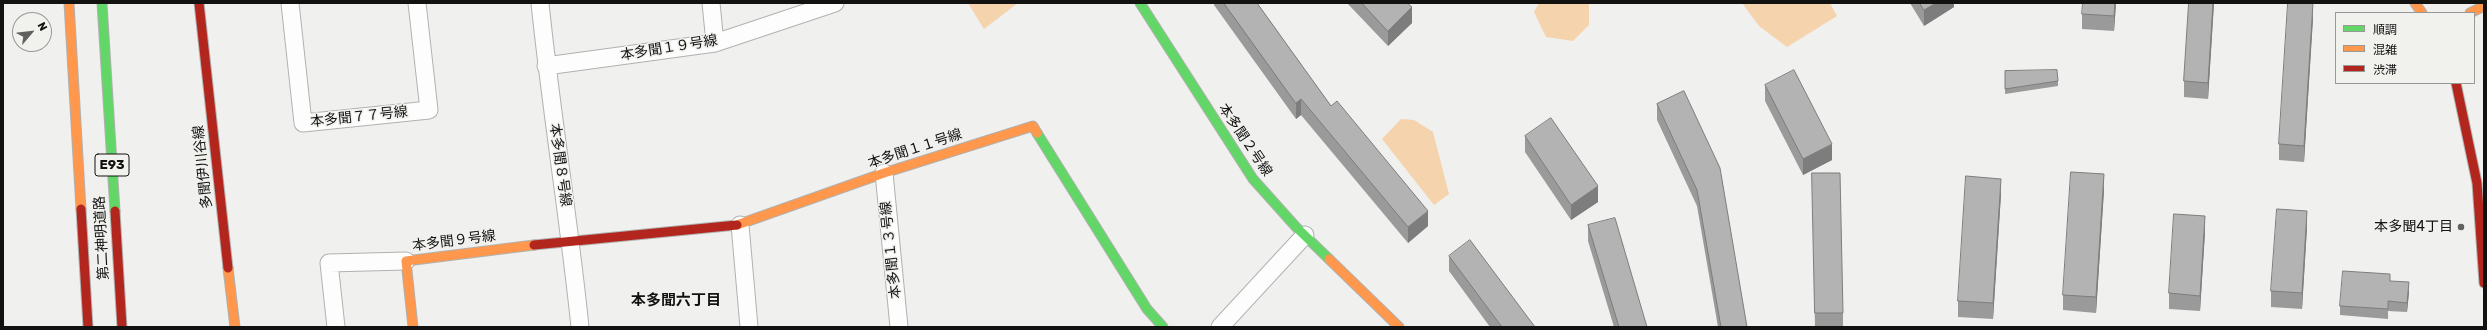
<!DOCTYPE html>
<meta charset="utf-8">
<style>
body{margin:0}
#map{position:relative;width:2487px;height:330px;overflow:hidden;background:#f0f0ef;font-family:Rubik,"Noto Sans JP",sans-serif}
canvas{display:block}
.frame{position:absolute;inset:0;border:4px solid #121311;pointer-events:none}
.legend{position:absolute;left:2335px;top:12px;width:140px;height:72px;box-sizing:border-box;background:#f1f1ee;border:1px solid #989896;margin:0;padding:5px 7px;list-style:none;font-size:12px;color:#121311}
.legend li{display:flex;align-items:center;gap:8px;height:20px}
.legend b{width:20px;border:1px solid #989896}
.north{position:absolute;left:12px;top:12px;width:40px;height:40px;box-sizing:border-box;background:#f1f1ee;border:1px solid #989896;border-radius:50%;rotate:62deg;font-size:11px;font-weight:700;line-height:16px;text-align:center;color:#121311}
.north::after{content:'';display:block;margin:auto;width:14px;height:18px;background:#60605f;clip-path:polygon(50% 0,100% 100%,50% 72%,0 100%)}
</style>
<div id="map">
<canvas width="2487" height="330"></canvas>
<div class="frame"></div>
<ul class="legend">
<li><b style="height:5px;background:#63d668"></b>順調</li>
<li><b style="height:5px;background:#ff974d"></b>混雑</li>
<li><b style="height:5px;background:#b3261e"></b>渋滞</li>
</ul>
<div class="north">N</div>
</div>
<script>
const ctx = document.querySelector('canvas').getContext('2d');
ctx.lineJoin = 'round';
function paint(path, color) { ctx.fillStyle = color; ctx.fill(path, 'evenodd'); }
function stroke(path, color, width, dash) { ctx.strokeStyle = color; ctx.lineWidth = width; ctx.lineCap = dash ? 'butt' : 'round'; ctx.setLineDash(dash || []); ctx.stroke(path); }
function write(font, color, halo, rows, align = 'center') {
  ctx.font = font + ' Rubik,"Noto Sans JP",sans-serif'; ctx.lineWidth = 3; ctx.setLineDash([]); ctx.textBaseline = 'middle'; ctx.strokeStyle = halo; ctx.fillStyle = color; for (const [text, x, y, turn = 0] of rows) {
    ctx.save(); ctx.translate(x, y); ctx.rotate((+turn || 0) * Math.PI / 180); ctx.textAlign = isNaN(turn) ? turn : align; if (halo) ctx.strokeText(text, 0, 0); ctx.fillText(text, 0, 0); ctx.restore();
  }
}
paint(new Path2D(`
 M968,3H1018L984,29Z
 M1539,3H1589V25L1573,41L1546,37L1534,12Z
 M1742,3H1830L1837,16L1787,47L1759,26Z
 M1401,119L1414,120L1433,132L1449,194L1434,205L1382,139Z`), '#f4d3ad');
const street = new Path2D(`
 M290,3L303,123L429,110L417,3
 M540,3C551,111 569,219 580,327
 M711,3L715,43
 M546,66L715,43L835,3
 M884,173L899,327
 M740,225L749,327
 M336,327L329,263L406,261
 M1220,327L1305,235`);
const fast = new Path2D(`
 M102,3L115,211
 M1140,3L1253,179L1296,227L1329,259
 M1037,133L1147,309L1163,327`);
const slow = new Path2D(`
 M69,3L81,209
 M2415,3L2422,13
 M2470,13L2484,6
 M737,225L884,173L1033,126L1037,133
 M1329,259L1399,327
 M228,268L235,327
 M413,327L406,261L534,245`);
const jam = new Path2D(`
 M199,3L228,268
 M2456,83L2477,183L2484,283
 M81,209L88,327
 M115,211L122,327
 M534,245L737,225`);
stroke(street, '#b1b1b0', 19);
stroke(fast, '#b1b1b0', 11);
stroke(slow, '#b1b1b0', 11);
stroke(jam, '#b1b1b0', 11);
stroke(street, '#fdfdfd', 17);
stroke(fast, '#63d668', 9);
stroke(slow, '#ff974d', 9);
stroke(jam, '#b3261e', 9);
paint(new Path2D(`
 M1214,3H1257L1331,106L1428,226L1408,243L1301,115L1296,119L1214,5Z
 M1347,3H1407L1412,23L1388,46Z
 M1910,3H1954V7L1924,26Z
 M2116,3L2114,31L2082,29V14Z
 M2189,3H2214L2208,99L2184,97V81Z
 M2313,18L2304,162L2279,160V144Z
 M2005,71L2058,81V86L2005,94Z
 M1765,85L1832,160L1803,175L1765,101Z
 M1684,91L1747,327H1718L1697,206L1657,120V104Z
 M1525,136L1598,202L1571,220L1525,152Z
 M1812,173L1843,313V327H1815Z
 M2104,190L2096,313L2063,310V295Z
 M2001,194L1993,319L1958,317V301Z
 M1588,225L1647,327H1614L1588,241Z
 M2307,227L2302,309L2271,307V291Z
 M2205,232L2200,311L2169,309V293Z
 M1449,256L1535,327H1490L1449,271Z
 M2390,281L2409,292L2407,312L2388,311V319L2340,315V306Z`), '#999a99');
paint(new Path2D(`
 M1936,3H1954V7L1924,26V10Z
 M2115,3H2116L2114,31V16Z
 M2213,3H2214L2208,99V83Z
 M2313,3V18L2304,162V146Z
 M1412,7V23L1388,46V31Z
 M1301,99V115L1296,119V103Z
 M1832,144V160L1803,175V159Z
 M2104,174V190L2096,313V297Z
 M2001,179V194L1993,319V303Z
 M1598,186V202L1571,220V205Z
 M1428,211V226L1408,243V227Z
 M2307,211V227L2302,309V293Z
 M2205,216V232L2200,311V296Z
 M2409,282V292L2407,312V303Z`), '#7d7d7d');
const building = new Path2D(`
 M1224,3H1257L1331,106L1337,101L1428,211L1408,227L1301,99L1296,103Z
 M1362,3H1407L1412,7L1388,31Z
 M1920,3H1936L1924,10Z
 M2083,3H2115L2114,16L2082,14Z
 M2189,3H2213L2208,83L2184,81Z
 M2288,3H2313L2304,146L2279,144Z
 M1794,70L1832,144L1803,159L1765,85Z
 M2057,70L2058,81L2005,89V71Z
 M1684,91L1720,168L1747,327H1721L1697,190L1657,104Z
 M1551,118L1598,186L1571,205L1525,136Z
 M2071,172L2104,174L2096,297L2063,295Z
 M1812,173H1840L1843,313H1815Z
 M1966,176L2001,179L1993,303L1958,301Z
 M2277,209L2307,211L2302,293L2271,291Z
 M2174,214L2205,216L2200,296L2169,293Z
 M1615,218L1647,327H1619L1588,225Z
 M1470,240L1535,327H1502L1449,256Z
 M2343,271L2390,274V281L2409,282L2407,303L2388,301V309L2340,306Z`);
paint(building, '#b2b3b2');
stroke(building, '#7d7d7d', 1);
for (const [x, y, r, color] of [
 [2461,227,4,"#60605f"]
]) { const dot = new Path2D(); dot.arc(x, y, r, 0, 2 * Math.PI); ctx.fillStyle = color; ctx.fill(dot); stroke(dot, '#f1f1ee', 1.5); }
for (const [x, y, w] of [
 [112,165,34]
]) { const box = new Path2D(); box.roundRect(x - w / 2, y - 11, w, 22, 3); ctx.fillStyle = '#f1f1ee'; ctx.fill(box); stroke(box, '#121311', 1); }
write('bold 13px', '#121311', null, [
 ["E93",112,165]
]);
write('14px', '#121311', '#f1f1ee', [
 ["本多聞１９号線",669,48,-9],
 ["本多聞７７号線",359,117,-6],
 ["本多聞２号線",1245,140,56],
 ["本多聞１１号線",915,149,-18],
 ["本多聞８号線",560,165,82],
 ["多聞伊川谷線",203,167,-96],
 ["第二神明道路",102,238,-93],
 ["本多聞９号線",454,241,-7],
 ["本多聞１３号線",891,250,-96]
]);
write('14px', '#121311', '#f1f1ee', [
 ["本多聞4丁目",2453,227]
], 'right');
write('bold 15px', '#121311', '#f1f1ee', [
 ["本多聞六丁目",676,301]
]);
</script>
